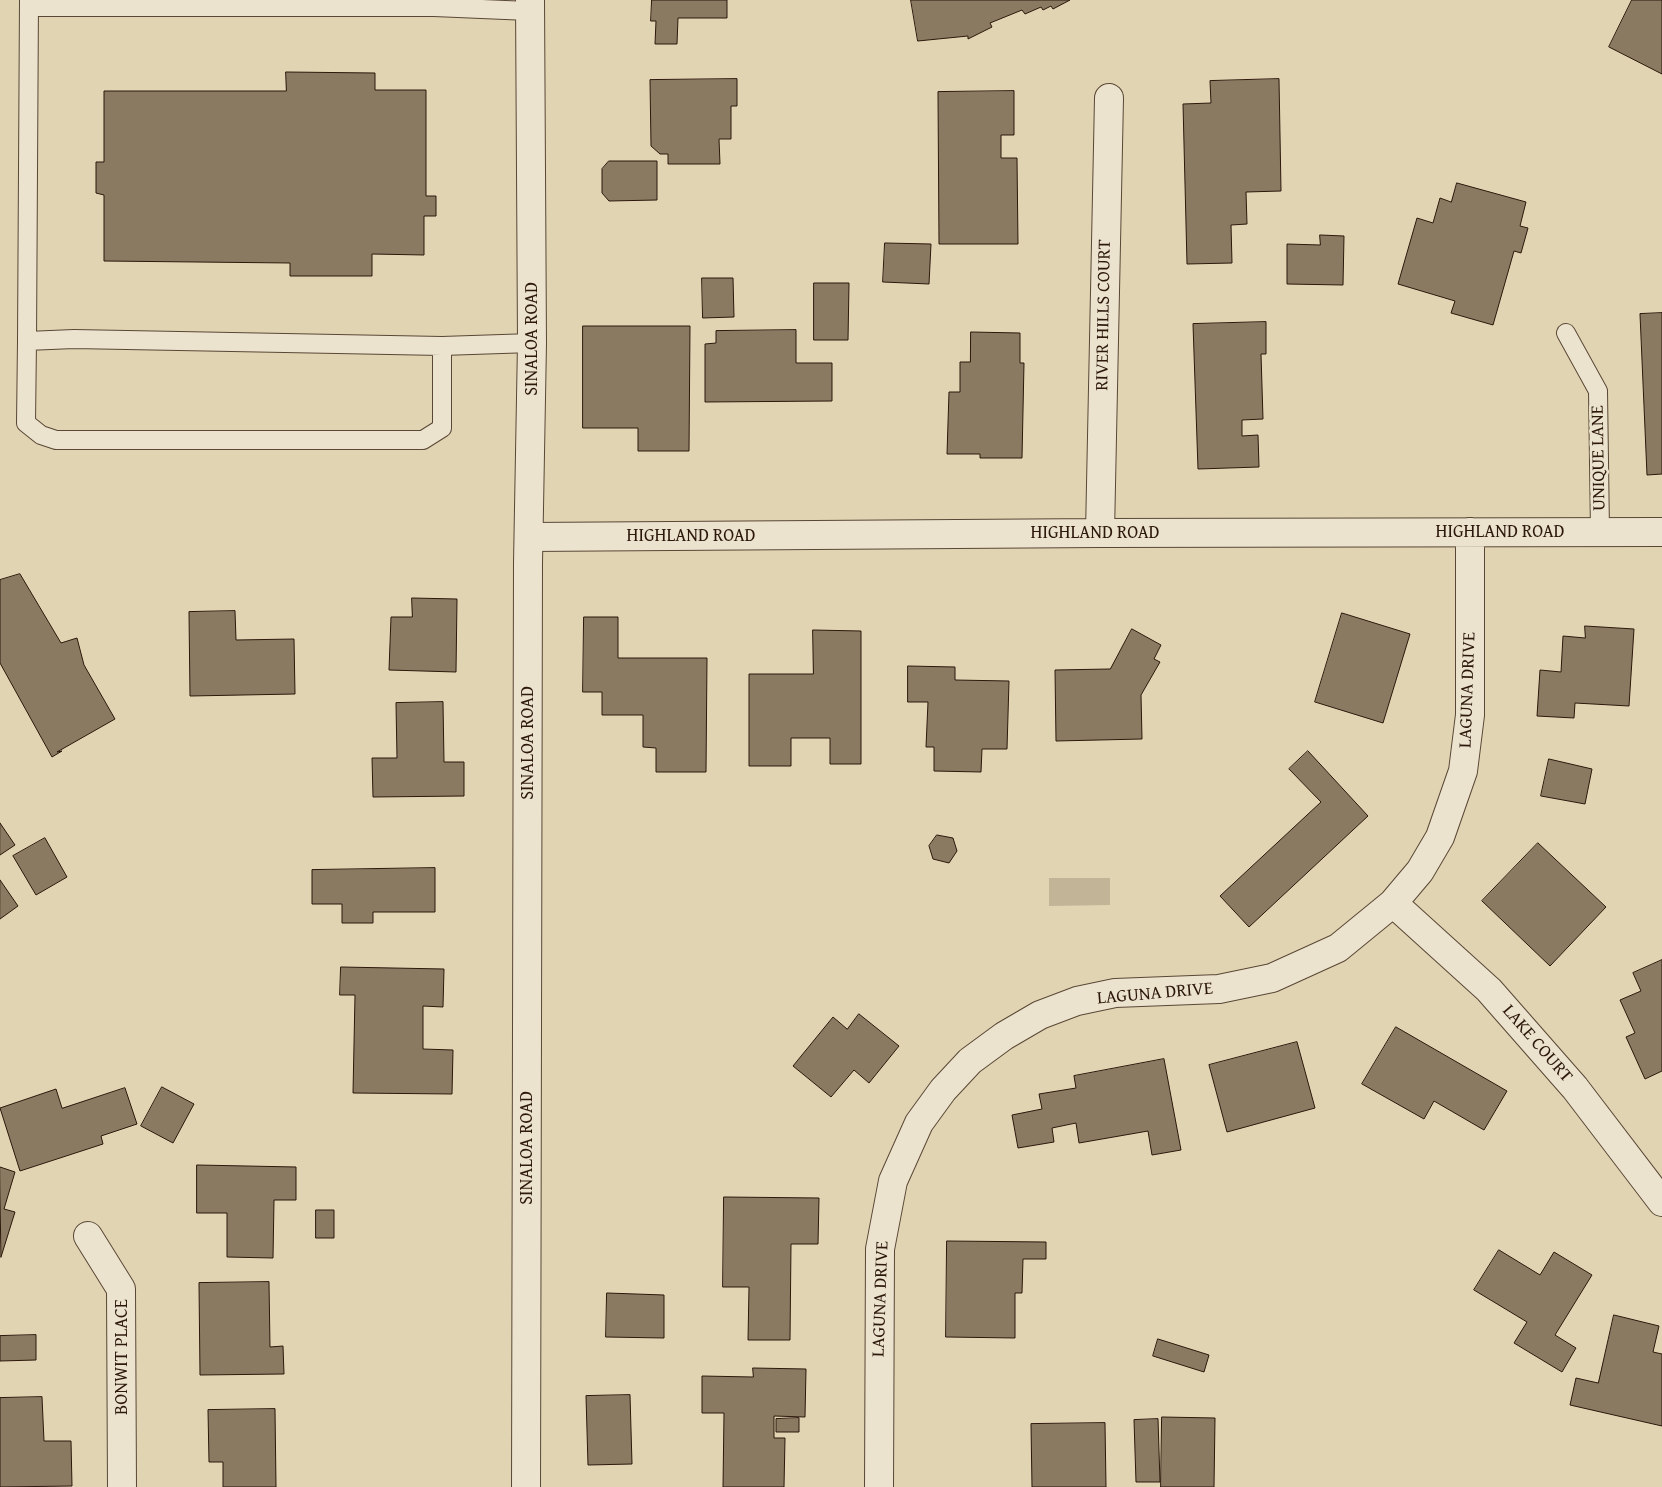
<!DOCTYPE html>
<style>
body{margin:0}
canvas{display:block;background:#e0d4b2}
</style>
<canvas width="1662" height="1487"></canvas>
<script>
const ctx = document.querySelector('canvas').getContext('2d');
ctx.lineJoin = 'round';
function paint(path, color) { ctx.fillStyle = color; ctx.fill(path, 'evenodd'); }
function stroke(path, color, width, dash) { ctx.strokeStyle = color; ctx.lineWidth = width; ctx.lineCap = dash ? 'butt' : 'round'; ctx.setLineDash(dash || []); ctx.stroke(path); }
function write(font, color, halo, rows, align = 'center') {
  ctx.font = font + ' "Gentium Book Plus",serif'; ctx.lineWidth = 5; ctx.setLineDash([]); ctx.textBaseline = 'middle'; ctx.strokeStyle = halo; ctx.fillStyle = color; for (const [text, x, y, turn = 0] of rows) {
    ctx.save(); ctx.translate(x, y); ctx.rotate((+turn || 0) * Math.PI / 180); ctx.textAlign = isNaN(turn) ? turn : align; if (halo) ctx.strokeText(text, 0, 0); ctx.fillText(text, 0, 0); ctx.restore();
  }
}
paint(new Path2D(`
 M1049,878H1110V905L1049,906Z`), '#c2b496');
const building = new Path2D(`
 M652,0H727V18H678L677,44H655L656,21H651Z
 M911,0H1070L1053,9L1051,6L1043,10L1041,7L1025,14L1022,10L990,23L992,27L968,39V36L918,41Z
 M1632,0H1662V74L1609,47Z
 M286,72L375,73V90H426V196H436V216H424V255L372,254V276H290V263L104,261V195L96,193V162H104V91H286Z
 M737,79V106H731V139H719L720,164H668V154H660L651,146L650,80Z
 M1279,79L1281,191L1246,192L1247,224L1231,225L1232,263L1187,264L1183,104L1211,103L1210,81Z
 M1014,91V135H1001V158H1017L1018,244H939L938,92Z
 M609,161H657V200L609,201L602,193V169Z
 M1457,183L1526,202L1520,226L1528,228L1521,253L1514,251L1493,325L1451,313L1455,301L1398,284L1417,218L1433,223L1440,198L1451,202Z
 M1320,235L1344,236L1343,285L1287,284V244L1320,245Z
 M885,243L931,244L929,284L883,282Z
 M702,278H733L734,317L703,318Z
 M814,283H849L848,340H814Z
 M1662,313V474L1647,475L1640,314Z
 M1266,322V354H1261L1263,419L1242,420V436L1258,435L1259,467L1198,469L1193,324Z
 M583,326H690L689,451H638V428H583Z
 M796,330V363H832V401L705,402V344L716,343V331Z
 M971,332L1020,333V363H1024L1022,458H980V454H947L949,392H960V362H970Z
 M20,574L61,643L77,638L84,665L115,719L57,752L62,751L52,757L0,663V580Z
 M412,598L457,599L456,672L389,670L391,617H412Z
 M235,611L236,640L294,639L295,694L190,696L189,612Z
 M1342,613L1410,634L1383,723L1315,702Z
 M584,617H618V658H707L706,772H656V748L643,747V715H602V692H583Z
 M1585,626L1634,629L1629,706L1575,703L1574,718L1537,716L1540,670L1561,672L1563,636L1585,638Z
 M1132,629L1161,645L1154,659L1160,662L1141,695L1142,739L1056,741L1055,670L1110,669Z
 M813,630L861,631V764H830V738H791V766H749V674H813Z
 M908,666L955,667V680L1009,681L1007,749H982L981,772L934,771V747H926L928,702H908Z
 M443,702L444,762H464V796L373,797L372,758H397L396,703Z
 M1308,751L1368,816L1249,927L1220,896L1321,802L1289,769Z
 M1549,759L1592,769L1585,804L1541,796Z
 M0,823L15,845L0,855Z
 M937,835L953,838L957,851L949,863L933,859L929,846Z
 M45,838L67,877L36,895L13,856Z
 M1538,843L1606,907L1550,966L1482,901Z
 M435,868V912H373V923H342V904H312V870Z
 M0,880L18,906L0,919Z
 M1662,960V1071L1645,1079L1626,1037L1635,1033L1620,1000L1641,991L1633,973Z
 M341,967L444,969L443,1007L423,1006V1049L453,1050L452,1094L353,1093L355,995H340Z
 M859,1014L899,1046L869,1083L854,1070L831,1097L793,1066L833,1017L847,1029Z
 M1396,1027L1507,1091L1484,1130L1434,1101L1424,1119L1362,1084Z
 M1297,1042L1315,1108L1227,1132L1209,1065Z
 M1164,1059L1181,1150L1152,1155L1148,1131L1079,1143L1076,1123L1052,1128L1054,1142L1018,1148L1012,1115L1042,1109L1039,1094L1076,1088L1074,1076Z
 M162,1087L194,1104L173,1143L141,1126Z
 M125,1088L137,1124L101,1136L103,1144L20,1171L0,1108L56,1089L62,1108Z
 M197,1165L296,1167V1200H274L273,1258L227,1257V1213H197Z
 M0,1167L15,1172L4,1209L15,1212L1,1257Z
 M724,1197L819,1198L818,1244H791L790,1340H748L749,1287H723Z
 M316,1210H334V1238H316Z
 M947,1241L1046,1242V1259H1023L1022,1293H1015V1338L946,1337Z
 M1499,1250L1540,1275L1554,1252L1592,1275L1555,1335L1576,1348L1562,1372L1514,1343L1527,1322L1474,1290Z
 M269,1282L270,1347L283,1346L284,1374L200,1375L199,1283Z
 M607,1293L664,1295V1338L606,1337Z
 M1614,1315L1659,1326L1653,1352L1662,1354V1426L1570,1405L1576,1378L1598,1383Z
 M36,1335V1360L0,1361V1336Z
 M1158,1339L1209,1355L1204,1372L1153,1356Z
 M753,1368L806,1369L805,1417L774,1416V1438H785L784,1487H723L724,1413H702V1376L753,1377Z
 M630,1395L632,1464L588,1465L586,1396Z
 M42,1397L44,1441H71L72,1486L0,1487V1398Z
 M275,1409L276,1487H223V1462H209L208,1410Z
 M1162,1417L1215,1418L1214,1487H1161Z
 M799,1418V1432H776V1419Z
 M1158,1419L1160,1482H1136L1134,1420Z
 M1105,1423L1106,1487H1032L1031,1424Z`);
paint(building, '#8a7a62');
stroke(building, '#2d180c', 1);
const service = new Path2D(`
 M435,0L434,7L529,11
 M29,7H434
 M1566,333L1598,391L1600,532
 M27,341L29,0
 M442,346V428L423,440H56L41,435L26,423L27,341L74,339L442,346L532,343`);
const minor = new Path2D(`
 M1100,533L1109,98
 M529,537L1100,533L1662,532
 M1393,903L1489,990L1575,1088L1662,1202
 M88,1236L121,1289L122,1487
 M879,1487L880,1249L893,1181L919,1123L943,1090L970,1061L1004,1036L1040,1015L1077,1001L1115,993L1219,989L1272,978L1338,948L1393,903L1420,871L1440,837L1463,771L1470,715V532`);
const tertiary = new Path2D(`
 M526,1487L528,563L532,343L530,0`);
stroke(service, '#5a4736', 20);
stroke(minor, '#5a4736', 30);
stroke(tertiary, '#5a4736', 30);
stroke(service, '#ebe3cd', 18);
stroke(minor, '#ebe3cd', 28);
stroke(tertiary, '#ebe3cd', 28);
write('18px', '#2d180c', '#ebe3cd', [
 ["RIVER HILLS COURT",1104,315,-89],
 ["SINALOA ROAD",532,339,-90],
 ["UNIQUE LANE",1599,458,-91],
 ["HIGHLAND ROAD",1500,532],
 ["HIGHLAND ROAD",1095,533],
 ["HIGHLAND ROAD",691,536],
 ["LAGUNA DRIVE",1468,690,-88],
 ["SINALOA ROAD",528,743,-90],
 ["LAGUNA DRIVE",1155,994,-5],
 ["LAKE COURT",1537,1044,49],
 ["SINALOA ROAD",527,1148,-90],
 ["LAGUNA DRIVE",881,1299,-88],
 ["BONWIT PLACE",122,1357,-90]
]);
</script>
